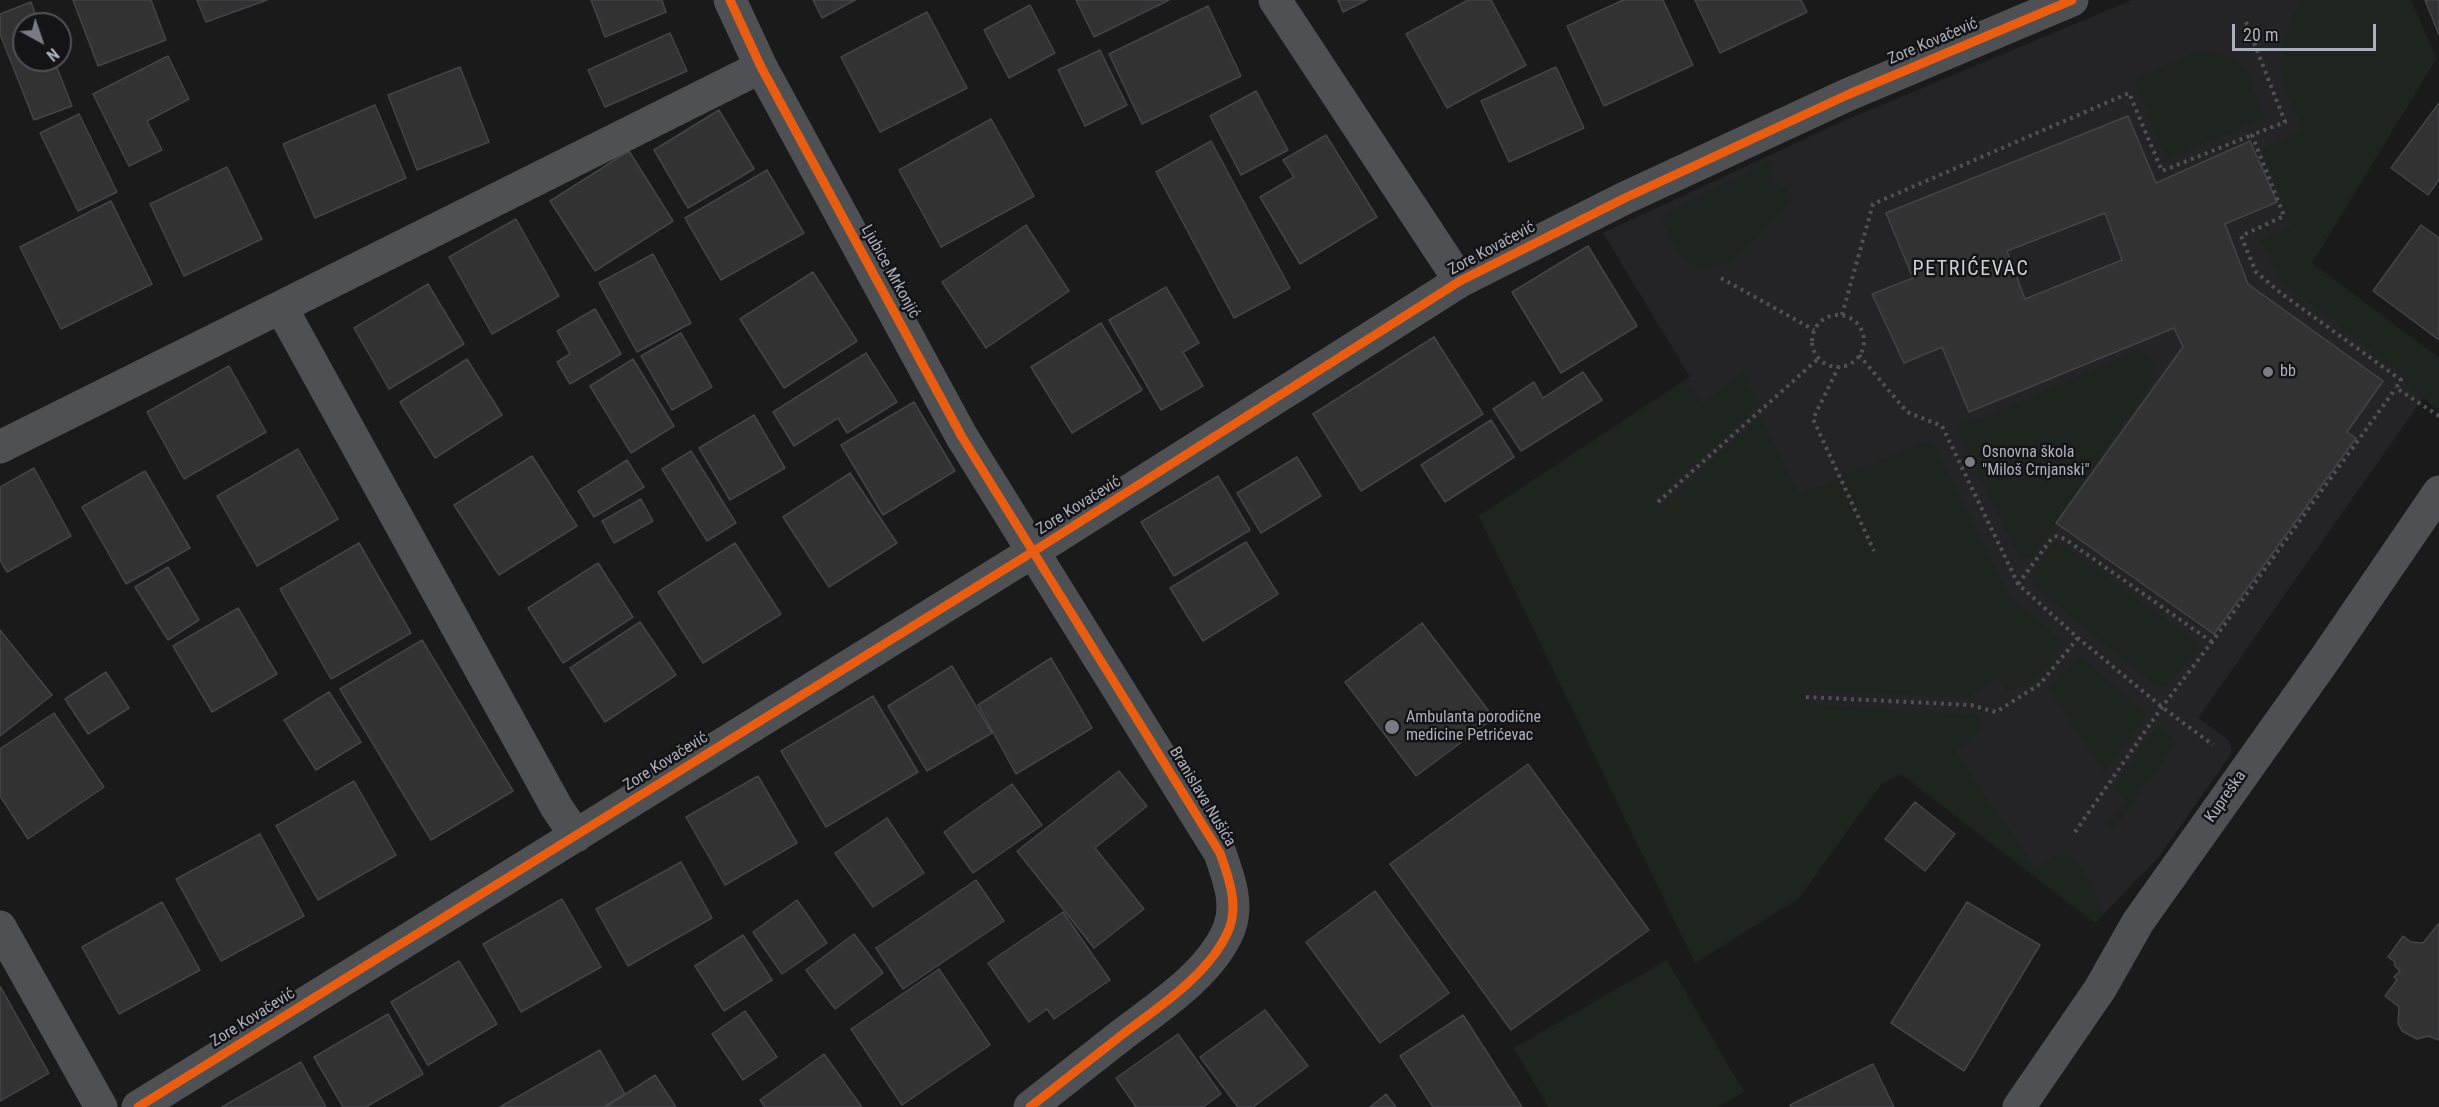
<!DOCTYPE html>
<html>
<head>
<meta charset="utf-8">
<style>
	body { margin:0 }
	#map { position:relative; width:2439px; height:1107px; overflow:hidden; background:#1a1a1b; font-family:"Roboto Condensed",sans-serif }
	canvas { display:block }
	.north { position:absolute; left:12px; top:12px; width:60px; height:60px; box-sizing:border-box; background:#141417; border:2px solid #515259; border-radius:50%; rotate:140deg; font-size:16px; font-weight:700; line-height:24px; text-align:center; color:#acb0bc }
	.north::after { content:''; display:block; margin:auto; width:21px; height:27px; background:#797c84; clip-path:polygon(50% 0,100% 100%,50% 72%,0 100%) }
	.scale { position:absolute; left:2232px; top:24px; width:144px; height:27px; box-sizing:border-box; border:3px solid #acb0bc; border-top:0; padding-left:8px; font-size:18px; line-height:21px; white-space:nowrap; color:#acb0bc; -webkit-text-stroke:4px #141417; paint-order:stroke }
</style>
</head>
<body>
<div id="map">
<canvas width="2439" height="1107"></canvas>
<div class="north">N</div>
<div class="scale">20 m</div>
</div>
<script>
const ctx = document.querySelector('canvas').getContext('2d');
ctx.lineJoin = 'round';
function fillPath(path, color) {
  ctx.fillStyle = color;
  ctx.fill(path, 'evenodd');
}
function trace(path, color, width, dash) {
  ctx.strokeStyle = color;
  ctx.lineWidth = width;
  ctx.lineCap = dash ? 'butt' : 'round';
  ctx.setLineDash(dash || []);
  ctx.stroke(path);
}
function label(font, color, halo, rows, align = 'center') {
  ctx.font = font + ' "Roboto Condensed",sans-serif';
  ctx.lineWidth = 5;
  ctx.setLineDash([]);
  ctx.textBaseline = 'middle';
  ctx.strokeStyle = halo;
  ctx.fillStyle = color;
  for (const [text, x, y, turn = 0] of rows) {
    ctx.save();
    ctx.translate(x, y);
    ctx.rotate((+turn || 0) * Math.PI / 180);
    ctx.textAlign = isNaN(turn) ? turn : align;
    if (halo) ctx.strokeText(text, 0, 0);
    ctx.fillText(text, 0, 0);
    ctx.restore();
  }
}
fillPath(new Path2D(`
	M 2132,0 L 2411,0 L 2436,59 L 2312,263 L 2439,358 L 2430,388 L 2198,718 L 2229,740 L 2232,751 L 2226,761 L 2158,858 L 2095,923 L 1901,774 L 1881,784 L 1799,898 L 1695,963 L 1479,516 L 1690,377 L 1603,233 L 1841,122 Z`), '#242427');
fillPath(new Path2D(`
	M 2302,0 L 2411,0 L 2436,59 L 2312,263 L 2439,358 L 2439,411 L 2405,383 L 2406,378 L 2279,280 L 2260,240 L 2291,226 L 2261,148 L 2303,130 C 2298,117 2290,104 2286,91 C 2276,59 2286,27 2302,0 Z
	M 2198,51 C 2250,53 2248,75 2264,118 L 2166,159 L 2134,79 Z
	M 1773,160 L 1769,181 L 1790,189 L 1790,203 C 1777,216 1739,258 1725,264 C 1689,280 1669,245 1661,215 Z
	M 2137,350 L 2143,351 C 2154,362 2157,370 2150,384 L 2033,557 L 2029,559 L 2019,557 L 1958,432 L 1958,424 L 1993,413 Z
	M 1743,371 L 1759,406 L 1655,499 L 1661,505 L 1761,416 L 1800,494 L 1922,442 L 1931,442 L 1936,446 L 2010,597 L 2066,644 L 2029,685 L 2008,692 L 1997,677 L 1966,698 L 1800,689 L 1812,704 L 1977,715 L 1981,723 L 1979,733 L 1955,752 L 2036,868 L 2059,854 C 2084,856 2098,895 2102,916 L 2095,923 L 1901,774 L 1881,784 L 1799,898 L 1695,963 L 1479,516 L 1685,380 L 1703,403 Z
	M 2058,541 L 2198,643 L 2197,651 L 2169,685 L 2162,687 L 2152,683 L 2032,584 C 2030,572 2047,548 2058,541 Z
	M 2078,657 L 2085,660 L 2148,715 L 2104,772 L 2048,688 Z
	M 2160,727 L 2177,742 L 2112,831 L 2105,821 L 2125,803 L 2114,786 L 2150,732 Z
	M 1667,960 L 1744,1092 L 1718,1107 L 1548,1107 L 1514,1048 Z`), '#1e251f');
const building = new Path2D(`
	M 73,0 L 151,0 L 166,40 L 98,66 Z
	M 197,0 L 267,0 L 206,22 Z
	M 591,0 L 662,0 L 666,12 L 605,37 Z
	M 813,0 L 855,0 L 822,18 Z
	M 1076,0 L 1169,0 L 1094,37 Z
	M 1338,0 L 1367,0 L 1343,12 Z
	M 1468,0 L 1491,0 L 1526,65 L 1447,108 L 1406,34 Z
	M 1623,0 L 1663,0 L 1693,65 L 1604,106 L 1567,26 Z
	M 1695,0 L 1801,0 L 1807,12 L 1720,53 Z
	M 2425,0 L 2439,0 L 2439,35 Z
	M 31,2 L 39,24 L 24,24 L 24,60 L 54,60 L 72,106 L 34,120 L 0,34 L 0,14 Z
	M 1030,5 L 1055,53 L 1009,78 L 984,30 Z
	M 1208,6 L 1241,76 L 1142,124 L 1109,54 Z
	M 927,12 L 967,88 L 880,132 L 841,57 Z
	M 670,33 L 687,71 L 605,107 L 588,70 Z
	M 1100,50 L 1127,105 L 1085,126 L 1058,70 Z
	M 168,56 L 189,99 L 147,121 L 162,150 L 129,166 L 93,94 Z
	M 460,67 L 489,142 L 417,170 L 388,95 Z
	M 1556,67 L 1584,128 L 1509,162 L 1481,101 Z
	M 1256,91 L 1288,150 L 1241,175 L 1210,116 Z
	M 2439,103 L 2439,180 L 2428,195 L 2391,168 Z
	M 375,105 L 406,178 L 315,218 L 283,144 Z
	M 719,110 L 754,169 L 688,208 L 654,150 Z
	M 79,114 L 117,192 L 78,211 L 40,133 Z
	M 2128,116 L 2156,183 L 2250,141 L 2277,202 L 2225,224 L 2248,284 L 2383,381 L 2347,432 L 2356,438 L 2214,634 L 2056,523 L 2183,347 L 2174,328 L 1969,412 L 1942,347 L 1904,363 L 1872,294 L 1913,278 L 1886,213 ZM 2105,213 L 2122,260 L 2025,299 L 2007,251 Z
	M 991,119 L 1034,196 L 941,247 L 899,170 Z
	M 1326,135 L 1377,217 L 1300,264 L 1260,197 L 1294,177 L 1283,160 Z
	M 1211,141 L 1290,288 L 1234,318 L 1156,172 Z
	M 629,151 L 673,221 L 595,271 L 550,201 Z
	M 227,167 L 262,239 L 184,276 L 150,204 Z
	M 767,170 L 804,233 L 721,280 L 685,218 Z
	M 111,201 L 152,284 L 61,329 L 20,247 Z
	M 516,219 L 559,296 L 492,334 L 449,257 Z
	M 1026,225 L 1069,291 L 986,348 L 942,282 Z
	M 2421,225 L 2439,238 L 2439,340 L 2373,291 Z
	M 1588,246 L 1637,326 L 1561,373 L 1512,292 Z
	M 653,254 L 691,323 L 637,352 L 599,283 Z
	M 813,272 L 857,341 L 784,388 L 740,319 Z
	M 428,284 L 464,344 L 389,389 L 354,328 Z
	M 1166,287 L 1199,343 L 1183,352 L 1203,386 L 1161,410 L 1109,320 Z
	M 595,309 L 621,354 L 570,384 L 557,362 L 570,354 L 557,331 Z
	M 1101,323 L 1142,390 L 1072,433 L 1031,367 Z
	M 681,333 L 712,387 L 672,410 L 641,356 Z
	M 1434,337 L 1483,414 L 1361,491 L 1313,414 Z
	M 866,353 L 897,402 L 847,433 L 838,418 L 794,446 L 773,412 Z
	M 467,359 L 502,415 L 435,458 L 400,402 Z
	M 633,359 L 674,426 L 631,453 L 590,386 Z
	M 229,366 L 266,432 L 184,479 L 147,412 Z
	M 1583,372 L 1602,400 L 1521,451 L 1493,409 L 1534,382 L 1543,398 Z
	M 914,402 L 955,471 L 883,515 L 841,445 Z
	M 754,415 L 785,468 L 730,500 L 699,448 Z
	M 1491,420 L 1514,457 L 1445,502 L 1421,465 Z
	M 298,449 L 338,519 L 257,566 L 217,496 Z
	M 691,451 L 736,523 L 707,541 L 662,469 Z
	M 532,456 L 577,526 L 499,575 L 454,505 Z
	M 1297,457 L 1321,496 L 1261,533 L 1237,493 Z
	M 627,460 L 644,487 L 594,517 L 578,491 Z
	M 34,468 L 71,536 L 7,572 L 0,560 L 0,487 Z
	M 145,471 L 190,548 L 126,584 L 82,507 Z
	M 850,473 L 897,543 L 829,587 L 783,517 Z
	M 1218,476 L 1250,530 L 1174,576 L 1141,522 Z
	M 641,499 L 653,521 L 614,543 L 602,521 Z
	M 1246,542 L 1278,594 L 1203,641 L 1170,588 Z
	M 359,543 L 411,633 L 331,679 L 280,589 Z
	M 735,543 L 781,614 L 703,663 L 658,592 Z
	M 598,563 L 633,617 L 563,663 L 528,608 Z
	M 168,567 L 199,620 L 168,640 L 135,587 Z
	M 238,608 L 277,674 L 212,712 L 173,646 Z
	M 640,622 L 676,675 L 605,722 L 570,668 Z
	M 1422,623 L 1494,718 L 1416,776 L 1345,682 Z
	M 0,630 L 52,695 L 0,736 Z
	M 422,640 L 513,791 L 431,840 L 340,689 Z
	M 1051,658 L 1092,728 L 1016,774 L 978,705 Z
	M 952,666 L 992,733 L 927,771 L 888,706 Z
	M 106,672 L 129,708 L 88,734 L 65,699 Z
	M 329,692 L 361,742 L 316,770 L 284,720 Z
	M 873,696 L 918,772 L 826,827 L 781,751 Z
	M 54,713 L 104,787 L 28,839 L 0,796 L 0,749 Z
	M 1528,764 L 1649,930 L 1511,1030 L 1390,864 Z
	M 1119,771 L 1147,806 L 1095,848 L 1144,909 L 1094,948 L 1017,851 Z
	M 758,776 L 797,843 L 725,885 L 686,817 Z
	M 354,781 L 396,855 L 318,900 L 276,826 Z
	M 1012,784 L 1042,825 L 973,873 L 944,832 Z
	M 1915,802 L 1955,834 L 1925,871 L 1885,839 Z
	M 887,818 L 924,873 L 873,907 L 835,853 Z
	M 260,834 L 304,916 L 221,961 L 176,879 Z
	M 681,862 L 712,918 L 628,966 L 596,909 Z
	M 976,880 L 1004,921 L 903,989 L 876,948 Z
	M 1375,891 L 1449,993 L 1380,1043 L 1306,942 Z
	M 562,899 L 601,967 L 521,1012 L 483,944 Z
	M 797,900 L 827,943 L 782,974 L 753,932 Z
	M 162,902 L 200,970 L 119,1014 L 82,947 Z
	M 1967,902 L 2040,945 L 1964,1071 L 1891,1023 Z
	M 1063,912 L 1110,980 L 1054,1019 L 1047,1009 L 1029,1022 L 988,963 Z
	M 2439,923 L 2439,1040 L 2428,1036 L 2417,1039 L 2402,1031 L 2398,1023 L 2399,1007 L 2385,996 L 2397,980 L 2394,977 L 2400,971 L 2394,965 L 2395,962 L 2388,957 L 2403,936 L 2411,942 L 2423,943 Z
	M 854,934 L 883,973 L 835,1009 L 806,970 Z
	M 743,935 L 772,980 L 724,1011 L 695,966 Z
	M 459,961 L 497,1024 L 428,1065 L 391,1002 Z
	M 939,969 L 990,1045 L 902,1105 L 851,1029 Z
	M 0,986 L 49,1073 L 0,1101 Z
	M 1265,1010 L 1308,1066 L 1253,1107 L 1238,1107 L 1200,1057 Z
	M 745,1011 L 777,1057 L 743,1080 L 712,1034 Z
	M 388,1014 L 423,1074 L 366,1107 L 343,1107 L 314,1057 Z
	M 1463,1015 L 1522,1107 L 1433,1107 L 1400,1056 Z
	M 1178,1034 L 1221,1094 L 1203,1107 L 1136,1107 L 1116,1078 Z
	M 600,1050 L 625,1094 L 603,1107 L 500,1107 Z
	M 824,1054 L 862,1107 L 765,1107 L 760,1100 Z
	M 301,1062 L 326,1107 L 222,1107 Z
	M 1873,1064 L 1894,1107 L 1791,1107 L 1790,1105 Z
	M 655,1075 L 676,1107 L 606,1107 Z
	M 1386,1094 L 1396,1107 L 1370,1107 Z`);
fillPath(building, '#323233');
trace(building, '#434447', 1.5);
trace(new Path2D(`
	M 2246,22 L 2285,122 L 2252,135 L 2284,216 L 2241,236 L 2256,272 L 2282,294 L 2401,380 L 2396,388 L 2439,416
	M 1721,278 L 1814,330
	M 1842,315 L 1873,204 L 2129,93 L 2162,171 L 2252,135
	M1812 341a26 26 0 1 1 52 0a26 26 0 1 1-52 0Z
	M 1859,355 L 1907,412 L 1942,426 L 2018,584 L 2078,638 L 2162,707 L 2213,745
	M 1839,366 L 1813,419 L 1874,551
	M 1658,502 L 1819,358
	M 2018,584 L 2052,538 L 2057,536 L 2065,539 L 2212,642
	M 1806,697 L 1971,705 L 1996,712 L 2040,684 L 2078,638
	M 2075,832 L 2162,707 L 2212,642 L 2396,388`), '#505155', 4, [3, 4.5]);
trace(new Path2D(`
	M 730,0 L 761,67 L 962,437 L 1220,853 C 1228,876 1239,904 1229,929 C 1211,973 1160,1006 1123,1034 C 1092,1058 1061,1083 1030,1107
	M 1275,0 L 1460,281
	M 0,447 L 281,307
	M 576,836 L 557,808 L 281,307 L 761,67
	M 0,927 L 101,1107
	M 138,1107 L 1034,551 L 1460,281 L 1625,198 L 1847,95 L 2072,0
	M 2019,1107 L 2100,989 L 2138,922 L 2327,656 L 2439,492`), '#4e5054', 33);
trace(new Path2D(`
	M 730,0 L 761,67 L 962,437 L 1220,853 C 1228,876 1239,904 1229,929 C 1211,973 1160,1006 1123,1034 C 1092,1058 1061,1083 1030,1107
	M 138,1107 L 1034,551 L 1460,281 L 1625,198 L 1847,95 L 2072,0`), '#e95d12', 9);
for (const [x, y, r, color] of [
	[2268,372,6,"#797c84"],
	[1970,462,6,"#797c84"],
	[1392,727,8,"#797c84"]
]) {
  const dot = new Path2D();
  dot.arc(x, y, r, 0, 2 * Math.PI);
  ctx.fillStyle = color;
  ctx.fill(dot);
  trace(dot, '#141417', 2);
}
label('16px', '#acb0bc', '#141417', [
	["Zore Kovačević",1933,42,-23],
	["Zore Kovačević",1492,249,-28],
	["Ljubice Mrkonjić",890,272,61],
	["Zore Kovačević",1079,506,-32],
	["Zore Kovačević",666,762,-32],
	["Branislava Nušića",1202,797,59],
	["Kupreška",2226,797,-55],
	["Zore Kovačević",253,1018,-32]
]);
label('16px', '#acb0bc', '#141417', [
	["bb",2280,372],
	["Osnovna škola",1982,453],
	["\"Miloš Crnjanski\"",1982,471],
	["Ambulanta porodične",1406,718],
	["medicine Petrićevac",1406,736]
], 'left');
ctx.letterSpacing = '1.5px';
label('20px', '#cdcfd7', '#141417', [
	["PETRIĆEVAC",1971,270]
]);
ctx.letterSpacing = '0px';
</script>
</body>
</html>
